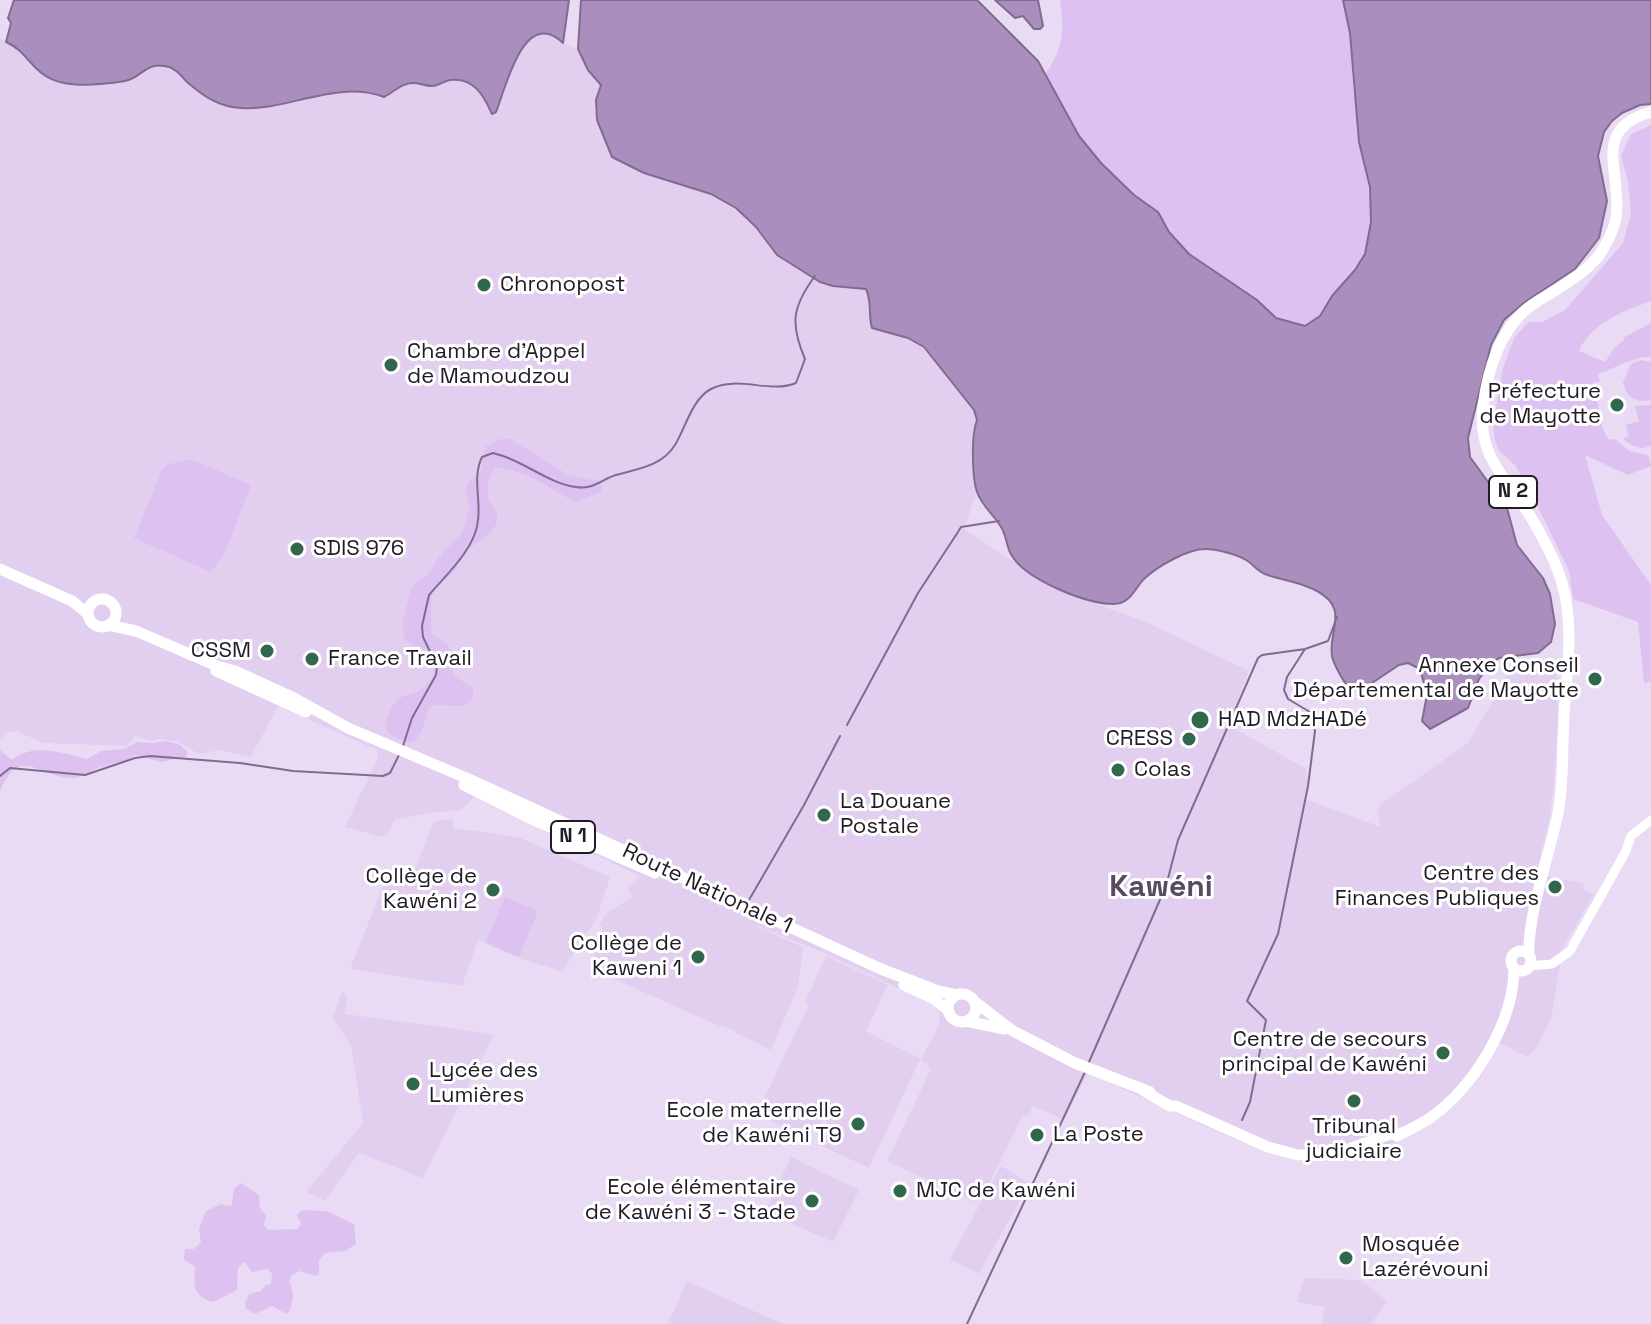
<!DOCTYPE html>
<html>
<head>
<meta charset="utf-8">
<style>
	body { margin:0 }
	canvas { display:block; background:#eadbf5 }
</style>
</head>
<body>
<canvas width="1651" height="1324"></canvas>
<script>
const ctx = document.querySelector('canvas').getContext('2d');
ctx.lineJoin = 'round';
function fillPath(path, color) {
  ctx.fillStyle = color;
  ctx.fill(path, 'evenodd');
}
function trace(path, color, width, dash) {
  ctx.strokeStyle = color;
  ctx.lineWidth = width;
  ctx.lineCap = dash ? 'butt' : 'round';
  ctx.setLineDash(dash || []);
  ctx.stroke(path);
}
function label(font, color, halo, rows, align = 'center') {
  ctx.font = font + ' "Space Grotesk",sans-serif';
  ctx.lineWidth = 6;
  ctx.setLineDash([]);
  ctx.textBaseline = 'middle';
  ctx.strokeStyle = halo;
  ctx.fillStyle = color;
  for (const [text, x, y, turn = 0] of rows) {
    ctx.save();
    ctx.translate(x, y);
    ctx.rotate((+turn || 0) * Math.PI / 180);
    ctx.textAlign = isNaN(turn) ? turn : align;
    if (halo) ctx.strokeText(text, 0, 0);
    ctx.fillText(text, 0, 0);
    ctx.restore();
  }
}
fillPath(new Path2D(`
	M 540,34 L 554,35 L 564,43 L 578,49 L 588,70 L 599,81 L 601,85 L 596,100 L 597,120 L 612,157 L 644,173 L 711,194 L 736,208 L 756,227 L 770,248 L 789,264 L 833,286 L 866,289 L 870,301 L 868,307 L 872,328 L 908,338 L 924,347 L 974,410 L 977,420 L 975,427 L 974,455 L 977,491 L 964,529 L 1057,590 L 1144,621 L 1249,671 L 1228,725 L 1305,768 L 1308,781 L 1305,799 L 1381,827 L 1377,812 L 1381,804 L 1468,743 L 1494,699 L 1501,699 L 1502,683 L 1507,672 L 1516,669 L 1556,668 L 1558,723 L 1554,780 L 1550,817 L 1536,875 L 1584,883 L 1583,890 L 1594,894 L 1559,954 L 1560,965 L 1551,1020 L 1535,1050 L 1527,1057 L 1498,1042 L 1445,1113 L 1423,1129 L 1387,1145 L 1333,1160 L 1284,1156 L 1234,1139 L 1088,1073 L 1064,1120 L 1033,1106 L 1028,1116 L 1022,1117 L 981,1200 L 972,1201 L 887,1161 L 931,1069 L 920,1059 L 869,1168 L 820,1145 L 827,1132 L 825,1127 L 828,1115 L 825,1114 L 819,1128 L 812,1125 L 805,1138 L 757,1114 L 809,1004 L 805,1002 L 826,956 L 888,985 L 866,1031 L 921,1059 L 939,1025 L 940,1015 L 934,1005 L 822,952 L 738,918 L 803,947 L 798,987 L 771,1050 L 736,1033 L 734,1030 L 717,1025 L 590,968 L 603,929 L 600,923 L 608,912 L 632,897 L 627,887 L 640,876 L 474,797 L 461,810 L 423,814 L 394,820 L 389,832 L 383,837 L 345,827 L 378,757 L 377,750 L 278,706 L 251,757 L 219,750 L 199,754 L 176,741 L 158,739 L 152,741 L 135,736 L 127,746 L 44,743 L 16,731 L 9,732 L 0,740 L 0,38 L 14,45 L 38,72 L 57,81 L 81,85 L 127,81 L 147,68 L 162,66 L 180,73 L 187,82 L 215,102 L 232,107 L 252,109 L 346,92 L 366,92 L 384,97 L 403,85 L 411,83 L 432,86 L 513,66 L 522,46 Z
	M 453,819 L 453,828 L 518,837 L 610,877 L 597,918 L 562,972 L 519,958 L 478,940 L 462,986 L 350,969 L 389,871 L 413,874 L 434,821 Z
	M 342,990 L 347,998 L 345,1014 L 494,1034 L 423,1178 L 359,1153 L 325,1201 L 306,1192 L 363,1123 L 351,1046 L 333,1018 Z
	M 791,1157 L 859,1190 L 833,1242 L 765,1212 Z
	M 1001,1166 L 1030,1183 L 979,1274 L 950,1259 Z
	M 1304,1278 L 1361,1280 L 1387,1301 L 1371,1324 L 1322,1324 L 1324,1307 L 1297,1302 Z
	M 687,1281 L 783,1324 L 668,1324 Z`), '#e2cff0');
fillPath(new Path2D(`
	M 813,0 L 977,0 L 1021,42 L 1046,73 C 1064,47 1064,31 1060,0 L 1343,0 L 1350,33 L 1354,100 L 1355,0 L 1425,355 L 779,218 Z
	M 1651,125 L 1651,301 C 1625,310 1590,324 1579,351 L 1605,362 L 1616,346 L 1624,340 L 1623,338 L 1651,323 L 1651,357 C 1636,355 1614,369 1598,374 L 1600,382 L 1593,382 L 1603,430 L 1609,440 L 1615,439 L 1629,451 L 1648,455 L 1651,466 L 1628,475 L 1585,455 L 1602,515 L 1651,585 L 1651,681 L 1644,683 L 1638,622 L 1573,599 L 1569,571 L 1538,507 L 1515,465 L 1500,452 L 1495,441 L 1493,425 L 1502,371 L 1514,338 L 1529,322 L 1542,322 L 1565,310 L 1623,243 L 1631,214 L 1628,182 L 1621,156 L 1631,134 Z
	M 1641,360 L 1651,362 L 1651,400 C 1636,404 1626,397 1623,382 L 1631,364 Z
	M 1651,405 L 1651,445 C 1642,452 1630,445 1623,439 L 1629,436 L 1626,425 L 1639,421 L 1635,406 Z
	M 500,439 L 510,439 L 570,476 L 599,481 L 602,486 L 601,492 L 575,502 C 548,488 527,470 496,468 C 487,478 487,489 489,501 C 513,527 480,537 465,553 C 460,559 458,568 452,574 C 446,579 437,583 433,591 C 430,597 431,626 432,634 C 459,652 449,648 454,676 L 473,688 L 473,698 C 460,714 446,700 429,707 C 424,720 424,736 411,743 C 400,740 390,737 385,727 C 388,716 390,705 400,698 C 406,694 412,694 419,691 C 433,683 439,665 431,651 L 409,643 L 405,639 L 402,624 L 410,592 L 415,584 L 428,574 L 442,553 L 462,533 L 470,506 L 466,493 L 468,482 L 480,473 L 486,446 Z
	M 191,459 L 251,485 L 225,553 L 211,572 L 134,538 L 162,470 L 169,464 Z
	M 166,741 L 179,744 L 188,752 L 186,757 L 161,762 L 136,755 C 122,763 116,762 101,767 C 91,770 84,777 73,778 C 41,779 20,743 0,791 L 0,750 L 12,760 C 33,742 63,753 87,759 L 101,751 L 124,749 L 137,742 L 154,743 Z
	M 505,897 L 538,911 L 519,957 L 486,943 Z
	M 241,1183 L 259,1195 L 260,1208 L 266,1216 L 264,1225 L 268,1230 L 298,1229 L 301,1224 L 297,1215 L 302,1210 L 326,1211 L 354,1224 L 356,1244 L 345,1251 L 325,1253 L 319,1261 L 319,1274 L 317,1276 L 299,1271 L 291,1276 L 289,1282 C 295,1293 294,1303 287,1314 L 272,1306 L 255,1314 L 246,1309 L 245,1303 L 249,1294 L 261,1291 L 265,1285 L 271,1284 L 272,1274 L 268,1269 L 252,1272 L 246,1263 L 243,1263 L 238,1268 L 237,1290 L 213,1302 C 192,1296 194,1285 195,1266 L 184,1260 L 185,1249 L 194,1249 L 201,1242 L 199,1229 L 206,1211 L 221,1204 L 226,1206 L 232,1205 L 234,1189 Z`), '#ddc1f1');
const water = new Path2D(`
	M 14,0 L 569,0 L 563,43 C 524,6 506,87 496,112 L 492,114 C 484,96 474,77 450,80 C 444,81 438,86 432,86 C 426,86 419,83 413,83 C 401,83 394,92 384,97 C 338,79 288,111 241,108 C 219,107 203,96 187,82 C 181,76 178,70 169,67 C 146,60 142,78 125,81 C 106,84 83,87 64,83 C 32,77 30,52 6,42 L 11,23 L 8,18 Z
	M 581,0 L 977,0 L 1038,61 L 1079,136 L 1101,163 L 1134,195 L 1158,212 L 1169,232 L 1189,254 L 1257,300 L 1276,318 L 1305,326 L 1320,316 L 1332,296 L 1355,270 L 1365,254 L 1371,222 L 1370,187 L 1359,142 L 1350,33 L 1343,0 L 1651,0 L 1651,104 L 1640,105 L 1622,113 L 1612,121 L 1604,132 L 1598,156 L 1607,201 L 1599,238 L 1575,269 L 1525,302 L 1504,320 L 1491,345 L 1468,438 L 1470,457 L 1507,508 L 1517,545 L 1543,578 L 1550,594 L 1555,624 L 1551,642 L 1538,653 L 1499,658 L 1491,664 L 1479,679 L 1468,708 L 1430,729 L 1422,721 L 1427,695 L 1420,669 L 1408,663 L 1399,665 L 1360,691 L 1349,688 C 1343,681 1334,665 1332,656 C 1328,630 1350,609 1317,591 C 1299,581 1283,581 1265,574 C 1257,571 1253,564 1246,560 C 1236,554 1216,549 1205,549 C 1188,549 1158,566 1145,578 C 1135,587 1131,604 1114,604 C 1086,604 1027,580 1012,556 C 1006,547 1007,536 1001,527 C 994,515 982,506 977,492 C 972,477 971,435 977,420 L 974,410 L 924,347 L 908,338 L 872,328 C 868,314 872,301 866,289 L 833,286 L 820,282 L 777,255 L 756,227 L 736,208 L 711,194 L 644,173 L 612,157 L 597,120 L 596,100 L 601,85 L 588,70 L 578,49 Z
	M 995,0 L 1038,0 L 1043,26 L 1040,29 L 1034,29 L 1023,16 L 1015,18 Z`);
fillPath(water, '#aa8ebe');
trace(water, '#816c90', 2);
trace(new Path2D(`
	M 847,725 L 918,593 L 958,532 L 961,527 L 999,521
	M 403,746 L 412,718 L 436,675 L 437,666 L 423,637 L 422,626 L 429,595 C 446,575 476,548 478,520 C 481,499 472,478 482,457 L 493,453 L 503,456 C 527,464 551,484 576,487 C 593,490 602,479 616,475 C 638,469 662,466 675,445 C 686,427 692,399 711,389 C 738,375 770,394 796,383 L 805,359 C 790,324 792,307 815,276
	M 0,776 L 10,768 L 85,775 L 135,758 L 150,756 L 240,763 L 293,771 L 383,776 L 390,773 L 399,755
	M 749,900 L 804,805 L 840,736
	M 1089,1062 L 1166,886 L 1178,840 L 1258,658 L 1262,655 L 1305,649 L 1328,641 L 1337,617
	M 1242,1120 L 1250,1102 L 1266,1020 L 1247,1001 L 1278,934 L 1308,786 L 1315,731 L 1313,720 L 1310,712 L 1288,699 L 1284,690 L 1287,677 L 1305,649
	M 967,1324 L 1085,1072`), '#816c90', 2);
trace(new Path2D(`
	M 1529,966 L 1552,964 L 1570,951 L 1626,851 L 1631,836 L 1651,820`), '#fff', 9);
trace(new Path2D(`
	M 0,569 L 72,601 L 88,614
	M88 613a14 14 0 1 1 28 0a14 14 0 1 1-28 0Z
	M 108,625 L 136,631 L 217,666 L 235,671 L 294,698 L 348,728 L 471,780 L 881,969 L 938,991 L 957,995
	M 216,671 L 306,712
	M 464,785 L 536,821 L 655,873
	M1511 961a10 10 0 1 1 20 0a10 10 0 1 1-20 0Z
	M 1529,955 C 1527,916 1550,853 1558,813 C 1564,782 1562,748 1564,716 C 1566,680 1572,644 1567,608 C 1564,576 1548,547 1532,519 C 1508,479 1477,458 1483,407 C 1487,374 1498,337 1522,313 C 1531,304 1545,297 1556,290 C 1573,279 1591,268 1602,251 C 1608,241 1614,229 1616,218 C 1623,174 1589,129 1651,112
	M 904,985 L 934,999 L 949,1011
	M948 1008a14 14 0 1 1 28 0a14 14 0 1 1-28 0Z
	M 974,1001 L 1013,1031 L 1075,1063 L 1150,1092
	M 966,1021 L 1004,1029
	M 1144,1091 L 1170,1106 L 1176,1106 L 1268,1147 L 1298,1155 L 1338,1153 L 1390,1134 L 1401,1133
	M 1397,1136 C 1408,1130 1420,1125 1430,1118 C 1474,1087 1514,1022 1514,968`), '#fff', 11);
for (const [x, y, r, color] of [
	[484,285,8,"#31674d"],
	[391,365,8,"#31674d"],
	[1617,405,8,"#31674d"],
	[297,549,8,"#31674d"],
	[267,651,8,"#31674d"],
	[312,659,8,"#31674d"],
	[1595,679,8,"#31674d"],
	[1200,720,10,"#31674d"],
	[1189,739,8,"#31674d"],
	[1118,770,8,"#31674d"],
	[824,815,8,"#31674d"],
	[1555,887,8,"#31674d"],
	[493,890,8,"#31674d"],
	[698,957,8,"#31674d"],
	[1443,1053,8,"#31674d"],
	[413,1084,8,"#31674d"],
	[1354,1101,8,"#31674d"],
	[858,1124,8,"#31674d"],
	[1037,1135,8,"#31674d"],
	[900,1191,8,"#31674d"],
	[812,1201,8,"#31674d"],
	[1346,1258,8,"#31674d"]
]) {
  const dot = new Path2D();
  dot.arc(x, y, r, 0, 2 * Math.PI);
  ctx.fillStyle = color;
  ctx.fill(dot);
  trace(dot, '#fff', 3);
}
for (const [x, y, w] of [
	[1513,492,48],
	[573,837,44]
]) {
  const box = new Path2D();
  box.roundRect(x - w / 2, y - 16, w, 32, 6);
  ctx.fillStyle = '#fff';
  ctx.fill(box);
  trace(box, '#201b24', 2);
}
label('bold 20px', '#201b24', null, [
	["N 2",1513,492],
	["N 1",573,837]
]);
label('22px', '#201b24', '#fff', [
	["Chronopost",500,285],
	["Chambre d'Appel",407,352],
	["de Mamoudzou",407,377],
	["Préfecture",1601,392,"right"],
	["de Mayotte",1601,417,"right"],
	["SDIS 976",313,549],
	["CSSM",251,651,"right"],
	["France Travail",328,659],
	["Annexe Conseil",1579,666,"right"],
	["Départemental de Mayotte",1579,691,"right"],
	["HAD MdzHADé",1218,720],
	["CRESS",1173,739,"right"],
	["Colas",1134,770],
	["La Douane",840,802],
	["Postale",840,827],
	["Centre des",1539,874,"right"],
	["Finances Publiques",1539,899,"right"],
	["Collège de",477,877,"right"],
	["Kawéni 2",477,902,"right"],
	["Collège de",682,944,"right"],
	["Kaweni 1",682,969,"right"],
	["Centre de secours",1427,1040,"right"],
	["principal de Kawéni",1427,1065,"right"],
	["Lycée des",429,1071],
	["Lumières",429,1096],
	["Ecole maternelle",842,1111,"right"],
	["de Kawéni T9",842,1136,"right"],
	["Tribunal",1354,1127,"center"],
	["judiciaire",1354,1152,"center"],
	["La Poste",1053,1135],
	["Ecole élémentaire",796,1188,"right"],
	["de Kawéni 3 - Stade",796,1213,"right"],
	["MJC de Kawéni",916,1191],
	["Mosquée",1362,1245],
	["Lazérévouni",1362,1270]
], 'left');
label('22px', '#201b24', '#fff', [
	["Route Nationale 1",707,889,25]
]);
label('bold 30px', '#584b61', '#fff', [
	["Kawéni",1161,888]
]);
</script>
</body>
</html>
